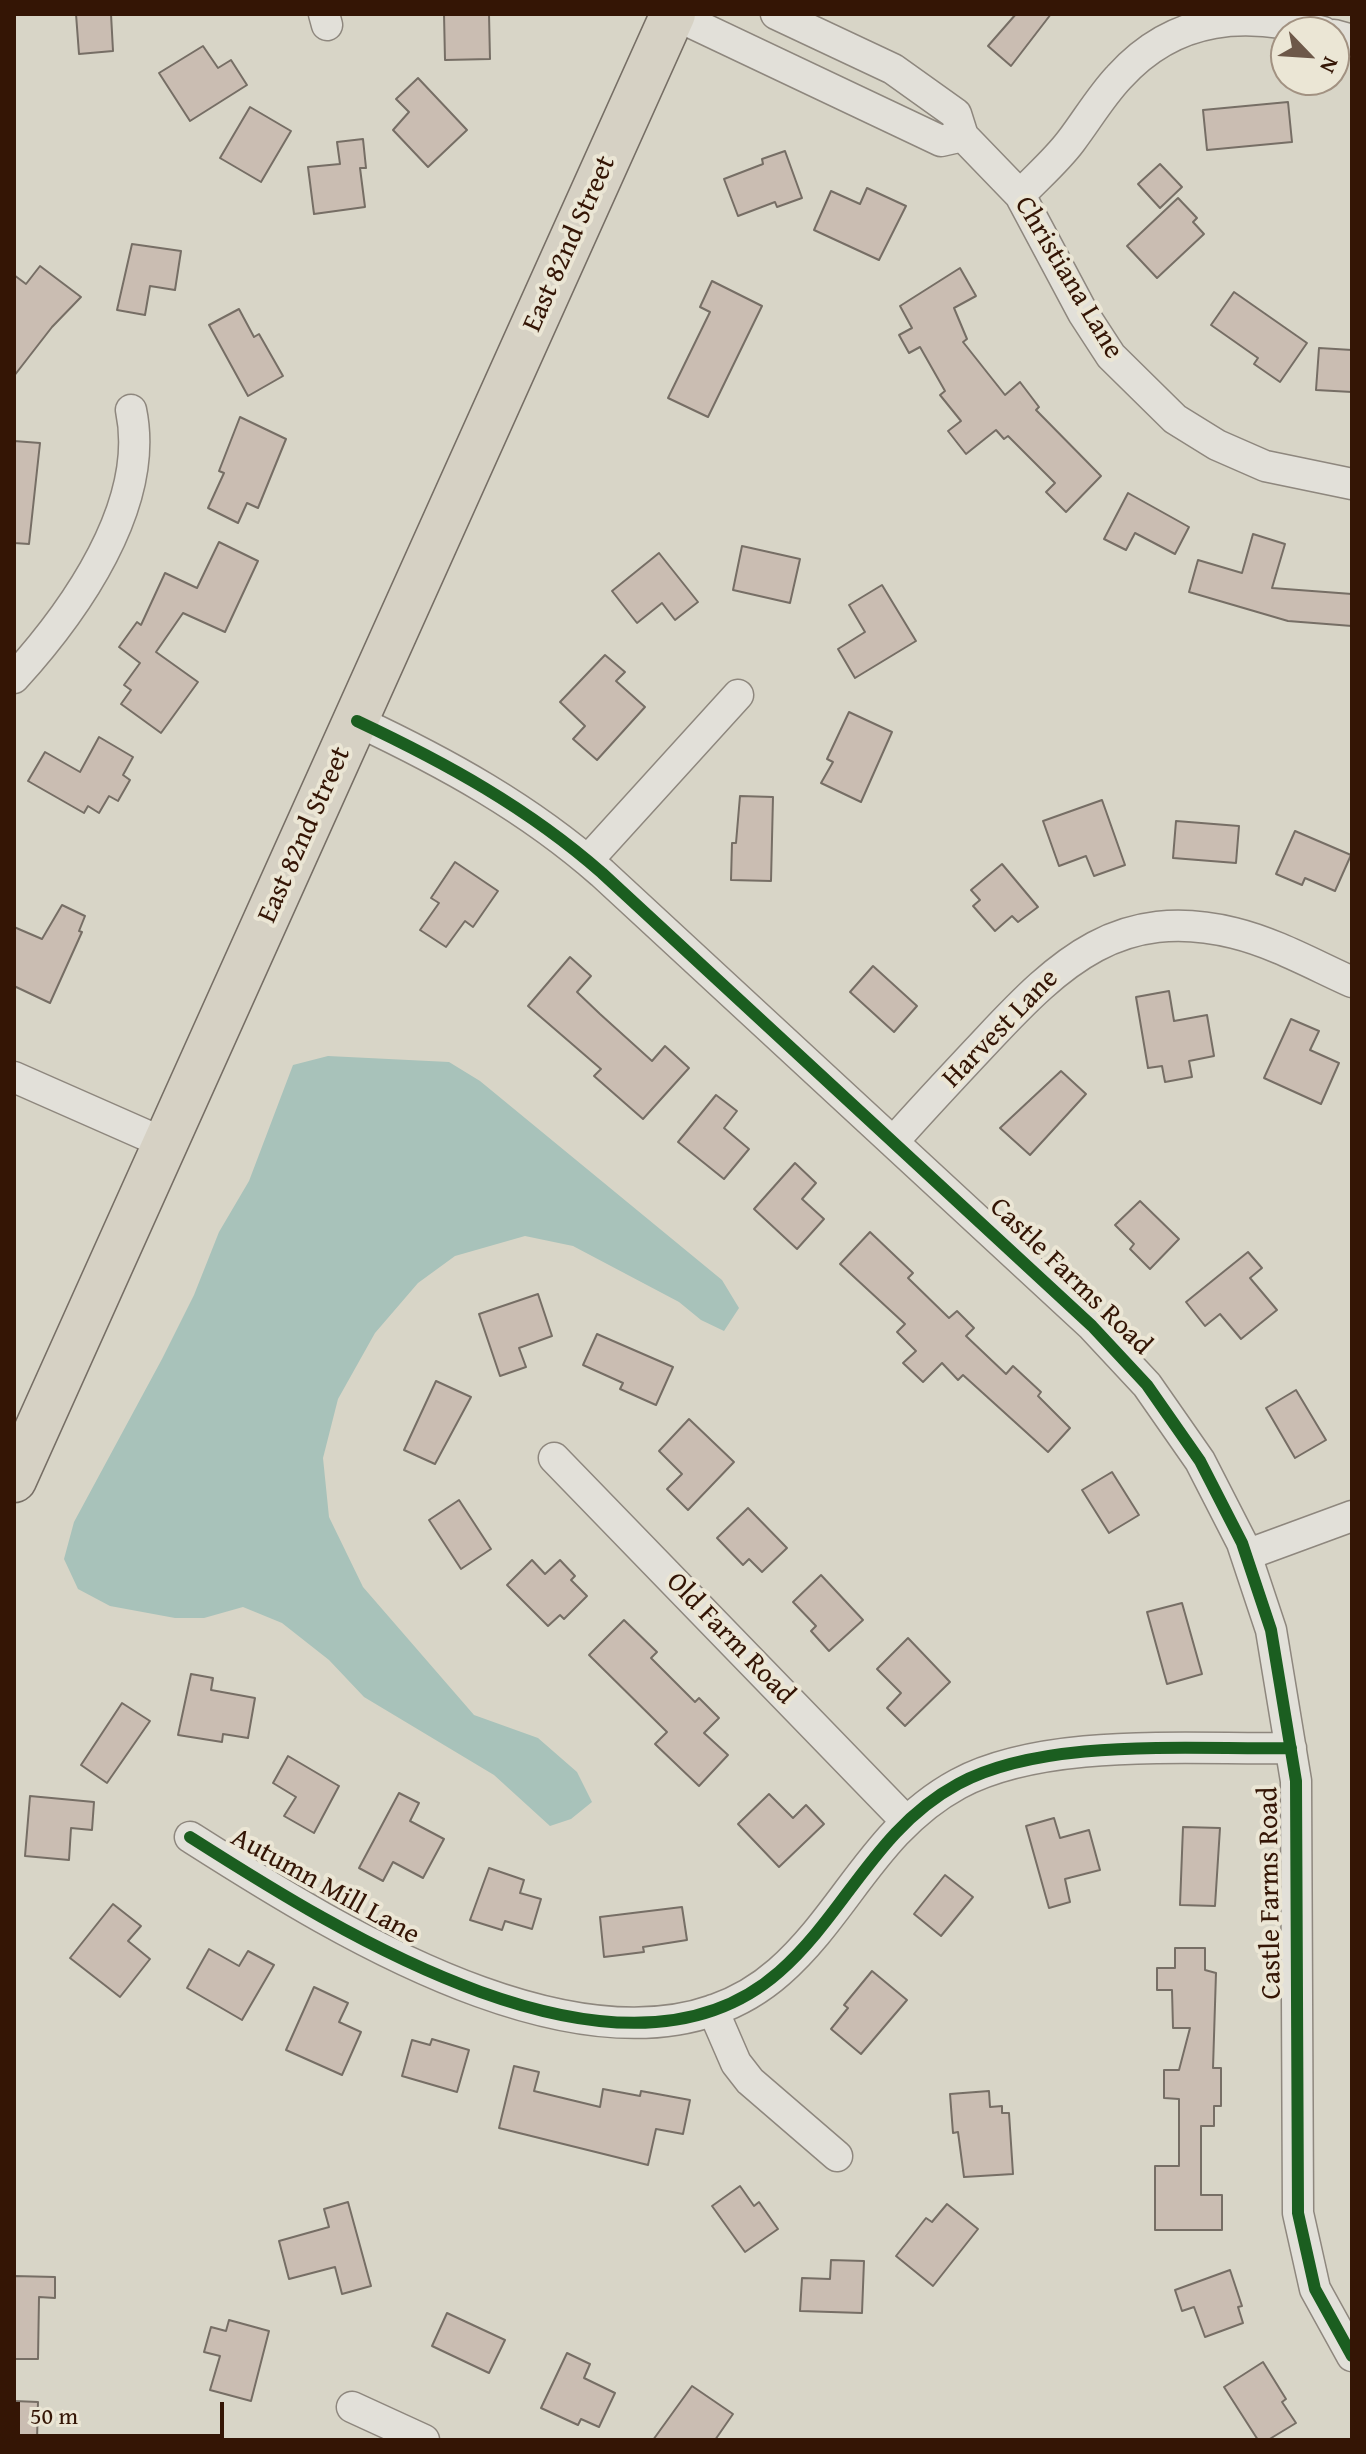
<!DOCTYPE html>
<html>
<head>
<meta charset="utf-8">
<style>
	body { margin:0 }
	#map { position:relative; width:1366px; height:2454px; overflow:hidden; background:#d8d5c7; font-family:"Gentium Book Plus",serif }
	canvas { display:block }
	.frame { position:absolute; inset:0; border:16px solid #341505; pointer-events:none }
	.north { position:absolute; left:1270px; top:16px; width:80px; height:80px; box-sizing:border-box; background:#ebe6d5; border:2px solid #a29282; border-radius:50%; rotate:115deg; font-size:22px; font-weight:700; line-height:32px; text-align:center; color:#341505 }
	.north::after { content:''; display:block; margin:auto; width:28px; height:36px; background:#6d5849; clip-path:polygon(50% 0,100% 100%,50% 72%,0 100%) }
	.scale { position:absolute; left:16px; top:2402px; width:208px; height:36px; box-sizing:border-box; border:4px solid #341505; border-top:0; padding-left:10px; font-size:24px; line-height:28px; white-space:nowrap; color:#341505; -webkit-text-stroke:6px #ebe6d5; paint-order:stroke }
</style>
</head>
<body>
<div id="map">
<canvas width="1366" height="2454"></canvas>
<div class="frame"></div>
<div class="north">N</div>
<div class="scale">50 m</div>
</div>
<script>
const ctx = document.querySelector('canvas').getContext('2d');
ctx.lineJoin = 'round';
function fillPath(path, color) {
  ctx.fillStyle = color;
  ctx.fill(path, 'evenodd');
}
function trace(path, color, width, dash) {
  ctx.strokeStyle = color;
  ctx.lineWidth = width;
  ctx.lineCap = dash ? 'butt' : 'round';
  ctx.setLineDash(dash || []);
  ctx.stroke(path);
}
function label(font, color, halo, rows, align = 'center') {
  ctx.font = font + ' "Gentium Book Plus",serif';
  ctx.lineWidth = 8;
  ctx.setLineDash([]);
  ctx.textBaseline = 'middle';
  ctx.strokeStyle = halo;
  ctx.fillStyle = color;
  for (const [text, x, y, turn = 0] of rows) {
    ctx.save();
    ctx.translate(x, y);
    ctx.rotate((+turn || 0) * Math.PI / 180);
    ctx.textAlign = isNaN(turn) ? turn : align;
    if (halo) ctx.strokeText(text, 0, 0);
    ctx.fillText(text, 0, 0);
    ctx.restore();
  }
}
fillPath(new Path2D(`
	M 328,1056 L 449,1062 L 480,1081 L 722,1280 L 739,1308 L 724,1331 L 701,1320 L 679,1302 L 573,1246 L 525,1236 L 455,1256 L 418,1283 L 375,1333 L 338,1399 L 323,1458 L 329,1517 L 363,1587 L 474,1715 L 538,1738 L 577,1772 L 592,1802 L 571,1819 L 550,1826 L 494,1775 L 364,1697 L 329,1660 L 282,1623 L 243,1607 L 204,1618 L 175,1618 L 110,1606 L 78,1589 L 64,1559 L 74,1522 L 162,1359 L 194,1295 L 219,1232 L 249,1181 L 293,1065 Z`), '#a8c2ba');
const building = new Path2D(`
	M 76,14 L 111,14 L 113,51 L 79,54 Z
	M 444,14 L 489,14 L 490,59 L 445,60 Z
	M 1016,14 L 1051,14 L 1011,66 L 988,46 Z
	M 203,46 L 218,68 L 231,60 L 247,85 L 190,121 L 159,73 Z
	M 418,78 L 467,130 L 428,167 L 393,130 L 409,112 L 396,99 Z
	M 1288,102 L 1292,142 L 1207,150 L 1203,110 Z
	M 250,107 L 291,131 L 261,182 L 220,158 Z
	M 363,139 L 366,168 L 360,168 L 365,207 L 314,214 L 308,167 L 340,164 L 337,142 Z
	M 785,151 L 802,198 L 777,207 L 775,202 L 738,216 L 724,179 L 763,164 L 762,159 Z
	M 1160,164 L 1182,187 L 1160,208 L 1138,184 Z
	M 867,188 L 906,206 L 879,260 L 814,230 L 831,191 L 860,204 Z
	M 1178,198 L 1197,218 L 1193,222 L 1204,234 L 1157,278 L 1127,246 Z
	M 132,244 L 181,251 L 175,290 L 150,286 L 145,315 L 117,310 Z
	M 40,266 L 81,297 L 52,327 L 14,376 L 14,275 L 26,284 Z
	M 960,268 L 976,296 L 954,308 L 967,339 L 963,342 L 1005,395 L 1020,382 L 1039,407 L 1036,410 L 1101,476 L 1066,512 L 1046,492 L 1055,483 L 1008,436 L 1004,439 L 996,430 L 966,454 L 948,431 L 961,421 L 940,395 L 945,391 L 920,347 L 909,353 L 899,335 L 912,328 L 900,306 Z
	M 712,281 L 762,306 L 708,417 L 668,398 L 710,312 L 700,307 Z
	M 1234,292 L 1307,343 L 1280,382 L 1254,364 L 1258,358 L 1211,325 Z
	M 239,309 L 254,337 L 259,334 L 283,376 L 248,396 L 209,325 Z
	M 1319,348 L 1352,350 L 1352,392 L 1316,390 Z
	M 240,417 L 286,439 L 258,508 L 247,503 L 238,523 L 208,508 L 224,473 L 219,471 Z
	M 14,441 L 40,443 L 29,544 L 14,543 Z
	M 1128,493 L 1189,527 L 1175,554 L 1135,533 L 1126,550 L 1104,539 Z
	M 1253,534 L 1285,544 L 1272,588 L 1352,594 L 1352,626 L 1288,621 L 1189,592 L 1198,560 L 1242,573 Z
	M 219,542 L 258,561 L 225,632 L 183,613 L 156,652 L 198,682 L 161,733 L 121,704 L 131,690 L 124,685 L 140,663 L 119,647 L 137,622 L 141,625 L 165,573 L 197,588 Z
	M 742,546 L 800,559 L 790,603 L 733,590 Z
	M 659,553 L 698,602 L 675,620 L 662,603 L 637,623 L 612,591 Z
	M 882,585 L 916,641 L 855,678 L 838,649 L 865,632 L 849,605 Z
	M 605,655 L 625,672 L 616,681 L 645,707 L 597,760 L 573,739 L 585,726 L 560,702 Z
	M 849,712 L 892,732 L 861,802 L 821,783 L 833,762 L 827,759 Z
	M 99,737 L 133,757 L 123,775 L 130,780 L 118,801 L 109,796 L 99,813 L 88,806 L 84,813 L 28,781 L 45,752 L 80,772 Z
	M 740,796 L 773,797 L 771,881 L 731,880 L 732,843 L 736,843 Z
	M 1102,800 L 1125,865 L 1094,876 L 1086,856 L 1059,866 L 1043,821 Z
	M 1176,821 L 1239,826 L 1236,863 L 1173,858 Z
	M 1295,831 L 1351,855 L 1335,891 L 1305,878 L 1302,885 L 1276,874 Z
	M 455,862 L 498,891 L 473,927 L 465,921 L 446,947 L 420,930 L 439,903 L 431,898 Z
	M 1002,864 L 1038,907 L 1018,922 L 1012,916 L 995,931 L 973,906 L 980,900 L 971,890 Z
	M 62,905 L 85,916 L 79,931 L 82,932 L 50,1003 L 14,986 L 14,927 L 42,939 Z
	M 570,957 L 591,976 L 577,992 L 600,1014 L 652,1061 L 665,1046 L 689,1068 L 643,1119 L 594,1076 L 601,1069 L 528,1006 Z
	M 873,966 L 917,1006 L 894,1032 L 850,992 Z
	M 1169,991 L 1174,1021 L 1207,1015 L 1214,1056 L 1189,1061 L 1192,1077 L 1165,1082 L 1162,1066 L 1148,1068 L 1136,997 Z
	M 1291,1019 L 1319,1031 L 1310,1050 L 1339,1063 L 1321,1104 L 1264,1078 Z
	M 1061,1071 L 1086,1094 L 1030,1155 L 1000,1128 Z
	M 716,1095 L 737,1111 L 724,1128 L 749,1149 L 724,1179 L 678,1142 Z
	M 795,1163 L 816,1183 L 802,1199 L 824,1219 L 797,1249 L 754,1209 Z
	M 1140,1201 L 1179,1239 L 1150,1269 L 1130,1249 L 1134,1244 L 1115,1225 Z
	M 870,1232 L 913,1273 L 908,1278 L 949,1318 L 957,1311 L 974,1328 L 966,1336 L 1006,1374 L 1013,1366 L 1041,1392 L 1038,1396 L 1070,1428 L 1048,1452 L 963,1375 L 958,1380 L 942,1363 L 923,1382 L 903,1363 L 916,1351 L 897,1332 L 905,1324 L 840,1264 Z
	M 1248,1252 L 1262,1268 L 1250,1278 L 1277,1310 L 1241,1339 L 1220,1314 L 1205,1326 L 1186,1302 Z
	M 538,1294 L 552,1336 L 519,1348 L 526,1367 L 500,1376 L 479,1314 Z
	M 597,1334 L 673,1367 L 656,1405 L 620,1389 L 623,1383 L 583,1365 Z
	M 436,1381 L 471,1397 L 435,1464 L 404,1450 Z
	M 1296,1390 L 1326,1440 L 1295,1458 L 1266,1408 Z
	M 689,1419 L 734,1462 L 688,1510 L 667,1489 L 682,1474 L 659,1451 Z
	M 1112,1472 L 1139,1515 L 1109,1533 L 1082,1490 Z
	M 459,1500 L 491,1549 L 461,1569 L 429,1520 Z
	M 748,1508 L 787,1548 L 762,1572 L 749,1559 L 743,1565 L 717,1538 Z
	M 532,1560 L 545,1574 L 560,1560 L 575,1576 L 571,1580 L 587,1596 L 564,1619 L 560,1615 L 548,1626 L 507,1585 Z
	M 821,1575 L 863,1620 L 829,1651 L 811,1631 L 816,1626 L 793,1602 Z
	M 1182,1603 L 1202,1674 L 1167,1684 L 1147,1612 Z
	M 624,1620 L 657,1652 L 651,1658 L 695,1702 L 699,1698 L 719,1718 L 704,1733 L 728,1755 L 699,1786 L 655,1744 L 667,1732 L 589,1655 Z
	M 908,1638 L 950,1682 L 905,1726 L 887,1708 L 901,1693 L 877,1669 Z
	M 191,1674 L 213,1678 L 211,1690 L 255,1698 L 248,1738 L 223,1734 L 222,1742 L 178,1735 Z
	M 122,1703 L 150,1721 L 107,1783 L 81,1765 Z
	M 288,1756 L 339,1786 L 314,1833 L 284,1816 L 296,1797 L 273,1783 Z
	M 399,1793 L 419,1803 L 410,1821 L 444,1839 L 423,1878 L 393,1862 L 383,1881 L 359,1868 Z
	M 769,1794 L 793,1818 L 806,1805 L 824,1824 L 779,1867 L 738,1824 Z
	M 30,1796 L 94,1802 L 92,1830 L 71,1828 L 69,1860 L 25,1856 Z
	M 1054,1818 L 1060,1838 L 1089,1830 L 1100,1870 L 1065,1879 L 1070,1902 L 1049,1908 L 1026,1826 Z
	M 1183,1827 L 1220,1828 L 1215,1906 L 1180,1905 Z
	M 489,1868 L 524,1880 L 520,1893 L 541,1899 L 532,1929 L 505,1921 L 502,1930 L 470,1920 Z
	M 945,1875 L 973,1897 L 941,1936 L 914,1914 Z
	M 113,1904 L 141,1926 L 128,1941 L 150,1959 L 120,1997 L 70,1958 Z
	M 682,1907 L 687,1940 L 643,1947 L 644,1952 L 604,1957 L 600,1917 Z
	M 1175,1948 L 1205,1948 L 1205,1970 L 1216,1973 L 1213,2068 L 1221,2068 L 1221,2106 L 1214,2106 L 1214,2126 L 1201,2126 L 1201,2195 L 1222,2195 L 1222,2230 L 1155,2230 L 1155,2166 L 1179,2166 L 1179,2099 L 1164,2098 L 1164,2070 L 1179,2070 L 1190,2028 L 1173,2028 L 1172,1990 L 1157,1990 L 1157,1968 L 1175,1968 Z
	M 209,1949 L 239,1966 L 248,1951 L 274,1965 L 242,2020 L 187,1988 Z
	M 872,1971 L 907,2000 L 861,2054 L 831,2029 L 848,2008 L 844,2005 Z
	M 314,1987 L 348,2003 L 339,2022 L 361,2032 L 342,2075 L 286,2050 Z
	M 432,2039 L 469,2050 L 457,2092 L 402,2076 L 412,2040 L 430,2045 Z
	M 514,2066 L 539,2072 L 534,2091 L 600,2107 L 603,2089 L 640,2096 L 641,2091 L 690,2100 L 683,2134 L 656,2129 L 648,2165 L 499,2128 Z
	M 989,2091 L 990,2107 L 1002,2106 L 1002,2113 L 1009,2113 L 1013,2174 L 964,2177 L 958,2132 L 953,2133 L 950,2094 Z
	M 740,2186 L 754,2206 L 759,2202 L 778,2229 L 745,2252 L 712,2206 Z
	M 348,2202 L 371,2286 L 342,2294 L 335,2267 L 289,2279 L 279,2241 L 329,2227 L 324,2209 Z
	M 947,2204 L 978,2229 L 933,2286 L 896,2256 L 926,2218 L 932,2222 Z
	M 831,2260 L 864,2261 L 862,2313 L 800,2311 L 802,2278 L 830,2279 Z
	M 1230,2270 L 1242,2306 L 1238,2307 L 1243,2323 L 1205,2337 L 1194,2307 L 1182,2311 L 1175,2290 Z
	M 14,2276 L 55,2277 L 55,2298 L 39,2297 L 38,2359 L 14,2359 Z
	M 447,2313 L 505,2340 L 489,2373 L 432,2346 Z
	M 229,2320 L 269,2331 L 251,2401 L 210,2390 L 220,2356 L 204,2352 L 211,2327 L 226,2331 Z
	M 567,2353 L 590,2364 L 584,2378 L 615,2393 L 599,2427 L 581,2419 L 578,2425 L 541,2408 Z
	M 1263,2362 L 1286,2399 L 1282,2402 L 1296,2423 L 1268,2440 L 1258,2440 L 1224,2387 Z
	M 692,2386 L 733,2414 L 715,2440 L 653,2440 Z
	M 14,2401 L 38,2402 L 37,2440 L 14,2440 Z`);
fillPath(building, '#cabdb2');
trace(building, '#766e65', 2);
const minor = new Path2D(`
	M 324,14 L 327,25
	M 673,14 L 941,141 L 963,136
	M 776,14 L 893,69 L 956,114 L 963,136 L 1020,195 L 1083,313 L 1111,356 L 1175,419 L 1217,445 L 1265,466 L 1352,484
	M 1334,35 L 1352,40
	M 1020,195 C 1037,177 1056,161 1071,141 C 1087,120 1101,96 1119,77 C 1176,14 1247,11 1323,32
	M 14,678 C 74,612 151,505 131,410
	M 357,721 C 446,763 528,808 602,873 L 1092,1326 L 1147,1385 L 1200,1461 L 1242,1543 L 1271,1630 L 1296,1781 L 1298,2213 L 1315,2289 L 1352,2356
	M 588,860 L 738,695
	M 14,1077 L 166,1144
	M 893,1142 C 924,1107 956,1073 988,1039 C 1060,962 1120,905 1234,933 C 1275,943 1314,965 1352,982
	M 554,1458 L 906,1821
	M 1246,1555 L 1352,1516
	M 190,1837 C 333,1928 620,2112 779,1972 C 846,1913 875,1829 958,1784 C 1045,1737 1191,1750 1291,1748
	M 713,2010 L 736,2063 L 750,2081 L 837,2156
	M 352,2407 L 424,2440`);
const primary = new Path2D(`
	M 14,1480 L 673,14`);
trace(minor, '#8e877e', 33);
trace(primary, '#766e65', 47);
trace(minor, '#e2e0d9', 30);
trace(primary, '#d6d1c4', 44);
trace(new Path2D(`
	M 357,721 C 446,763 528,808 602,873 L 1092,1326 L 1147,1385 L 1200,1461 L 1242,1543 L 1271,1630 L 1296,1781 L 1298,2213 L 1315,2289 L 1352,2356
	M 190,1837 C 333,1928 620,2112 779,1972 C 846,1913 875,1829 958,1784 C 1045,1737 1191,1750 1291,1748`), '#1b5e20', 12);
label('28px', '#341505', '#ebe6d5', [
	["East 82nd Street",570,244,-66],
	["Christiana Lane",1068,278,59],
	["East 82nd Street",305,835,-66],
	["Harvest Lane",1001,1029,-46],
	["Castle Farms Road",1070,1277,44],
	["Old Farm Road",730,1639,46],
	["Autumn Mill Lane",325,1887,29],
	["Castle Farms Road",1271,1893,-91]
]);
</script>
</body>
</html>
